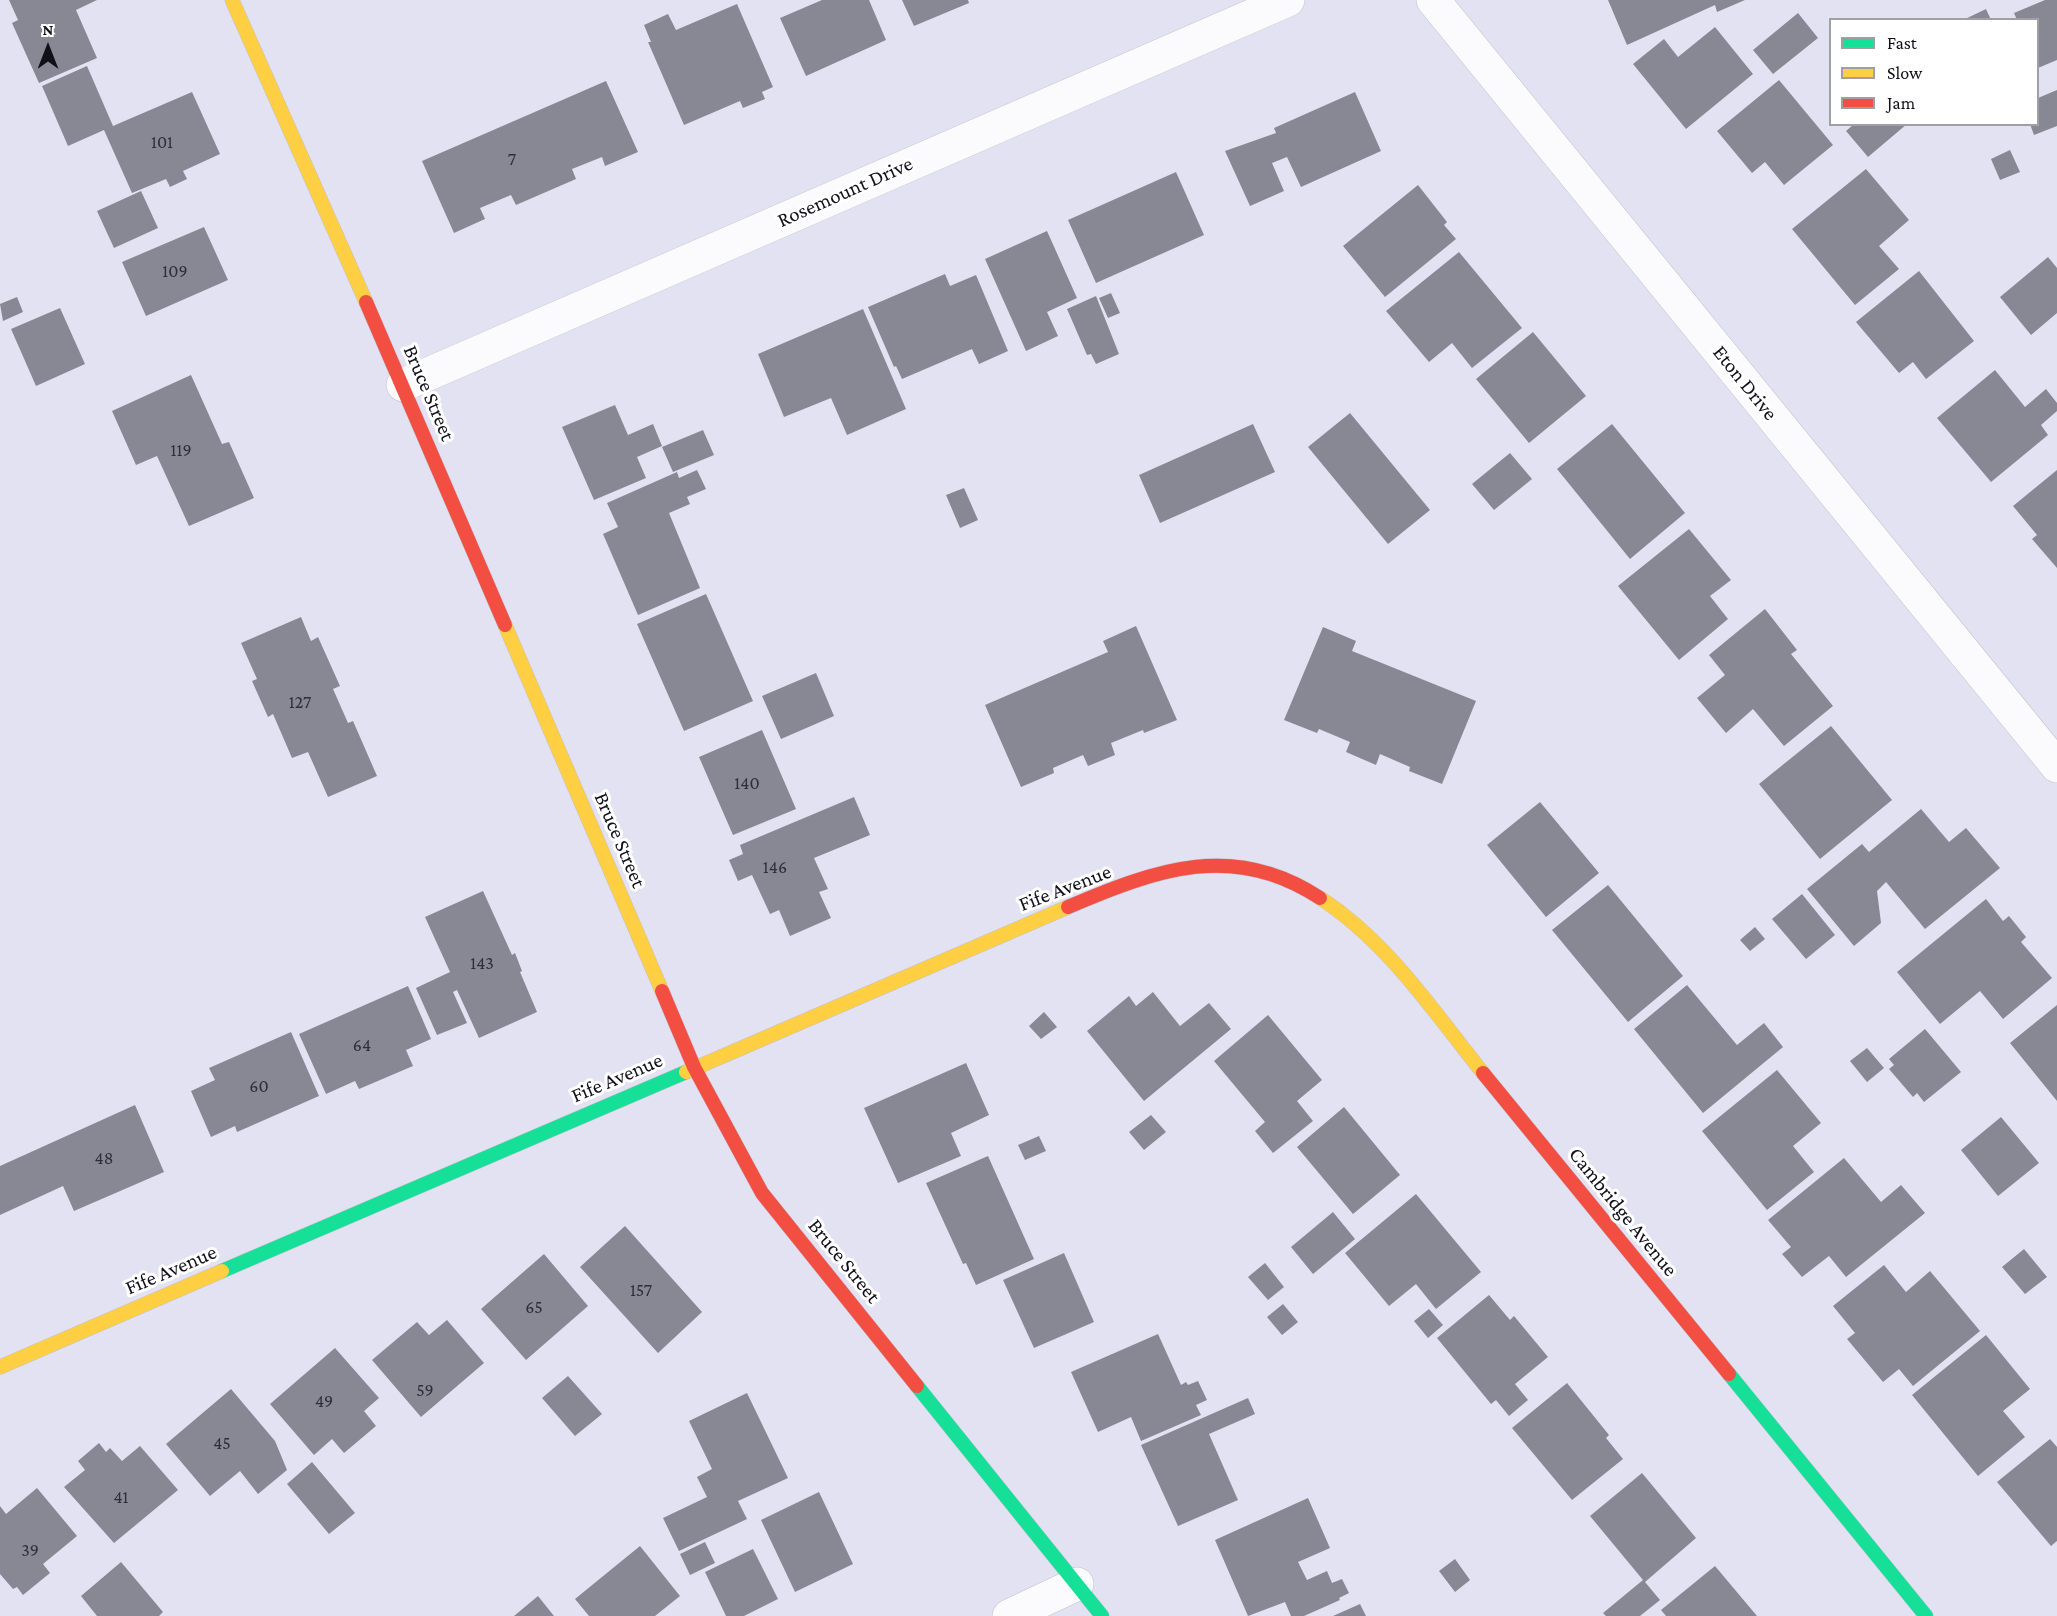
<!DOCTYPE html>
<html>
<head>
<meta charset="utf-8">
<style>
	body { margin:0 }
	#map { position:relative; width:2057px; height:1616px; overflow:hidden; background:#e3e2f3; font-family:"Crimson Pro",serif }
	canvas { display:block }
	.legend { position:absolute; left:1829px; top:18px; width:210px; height:108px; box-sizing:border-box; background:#fff; border:2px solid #a09fa3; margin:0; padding:8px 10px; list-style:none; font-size:18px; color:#110f1a }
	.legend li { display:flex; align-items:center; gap:12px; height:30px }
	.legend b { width:30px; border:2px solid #a09fa3 }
	.north { position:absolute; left:18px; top:18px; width:60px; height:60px; -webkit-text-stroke:4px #fff; paint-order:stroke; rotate:0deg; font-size:16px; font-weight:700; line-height:24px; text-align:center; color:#110f1a }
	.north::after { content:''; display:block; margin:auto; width:21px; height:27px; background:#110f1a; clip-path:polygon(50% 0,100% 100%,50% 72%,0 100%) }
</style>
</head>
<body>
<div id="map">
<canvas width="2057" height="1616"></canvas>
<ul class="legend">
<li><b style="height:8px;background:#16e098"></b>Fast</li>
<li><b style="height:8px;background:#ffcf43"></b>Slow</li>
<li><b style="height:8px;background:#f24e42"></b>Jam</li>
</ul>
<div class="north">N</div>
</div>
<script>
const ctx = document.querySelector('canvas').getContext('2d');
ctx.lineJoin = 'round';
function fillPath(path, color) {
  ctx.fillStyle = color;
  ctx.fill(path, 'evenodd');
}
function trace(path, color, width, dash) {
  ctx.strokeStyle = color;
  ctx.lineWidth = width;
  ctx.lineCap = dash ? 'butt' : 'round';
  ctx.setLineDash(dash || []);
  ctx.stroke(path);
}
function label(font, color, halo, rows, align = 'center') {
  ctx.font = font + ' "Crimson Pro",serif';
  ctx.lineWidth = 6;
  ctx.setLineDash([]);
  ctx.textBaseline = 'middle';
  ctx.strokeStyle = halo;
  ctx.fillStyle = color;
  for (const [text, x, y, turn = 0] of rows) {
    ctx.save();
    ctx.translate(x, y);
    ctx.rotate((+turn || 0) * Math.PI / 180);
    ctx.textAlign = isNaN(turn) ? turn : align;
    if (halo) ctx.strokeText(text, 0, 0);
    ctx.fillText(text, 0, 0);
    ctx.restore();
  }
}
fillPath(new Path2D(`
	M 9,0 L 97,0 L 76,10 L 97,58 L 39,83 L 12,23 L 18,20 Z
	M 822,0 L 869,0 L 886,40 L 806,76 L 780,18 Z
	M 902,0 L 968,0 L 969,3 L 914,26 Z
	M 1608,0 L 1745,0 L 1717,12 L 1715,5 L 1627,45 Z
	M 2045,0 L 2057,0 L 2057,60 L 2038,68 L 2038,20 L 2017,20 L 2014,13 Z
	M 737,4 L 773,87 L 762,92 L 765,99 L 743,108 L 740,101 L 684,125 L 648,42 L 651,42 L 644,25 L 668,14 L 676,30 Z
	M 1986,9 L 1991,20 L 1963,20 Z
	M 1798,13 L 1818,38 L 1773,74 L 1753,50 Z
	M 1715,27 L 1753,74 L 1686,129 L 1633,64 L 1664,39 L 1678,57 Z
	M 87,66 L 113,126 L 192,92 L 220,154 L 183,171 L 187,179 L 170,187 L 166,179 L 132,193 L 104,130 L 68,146 L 42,86 Z
	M 1779,80 L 1833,145 L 1784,185 L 1765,162 L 1752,173 L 1717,131 Z
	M 606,81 L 638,152 L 605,166 L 602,157 L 572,169 L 576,179 L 516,205 L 511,195 L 480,208 L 485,219 L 454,233 L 422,161 Z
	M 2057,90 L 2057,126 L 2034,135 L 2030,124 L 2038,124 L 2038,98 Z
	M 1355,92 L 1381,151 L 1301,187 L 1287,157 L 1272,163 L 1284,191 L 1250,206 L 1225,151 L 1276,133 L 1274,128 Z
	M 1854,124 L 1907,124 L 1868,157 L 1846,131 Z
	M 2010,150 L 2020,172 L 2000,180 L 1991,159 Z
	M 1866,169 L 1909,220 L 1879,246 L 1899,269 L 1855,305 L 1792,229 Z
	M 1176,172 L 1204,235 L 1096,283 L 1068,220 Z
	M 1418,185 L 1447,222 L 1444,225 L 1456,239 L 1385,297 L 1343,246 Z
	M 141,191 L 158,228 L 114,248 L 97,211 Z
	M 204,227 L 228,280 L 146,316 L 122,262 Z
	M 1047,231 L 1077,298 L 1047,312 L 1058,336 L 1026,351 L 985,259 Z
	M 1459,252 L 1522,328 L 1472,368 L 1452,343 L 1429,362 L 1386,311 Z
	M 2048,257 L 2057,268 L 2057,313 L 2031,335 L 2000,297 Z
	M 1919,271 L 1974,341 L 1926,379 L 1913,362 L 1899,373 L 1856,322 Z
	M 945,274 L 950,286 L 976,275 L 1008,351 L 979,364 L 972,349 L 902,379 L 896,366 L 894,367 L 868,307 Z
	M 1111,293 L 1120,313 L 1108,318 L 1099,298 Z
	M 1096,296 L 1119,354 L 1096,364 L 1091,354 L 1087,355 L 1067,309 Z
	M 17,297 L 23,312 L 3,321 L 0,304 Z
	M 60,308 L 85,364 L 36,386 L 11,329 Z
	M 863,309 L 906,409 L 847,435 L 831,398 L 784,417 L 758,354 Z
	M 1533,332 L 1586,396 L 1529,443 L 1476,379 Z
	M 1995,370 L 2025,407 L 2046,389 L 2057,403 L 2057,411 L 2041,425 L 2048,435 L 1991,482 L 1937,418 Z
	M 191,375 L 222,444 L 229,442 L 254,498 L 189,526 L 157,456 L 136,465 L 112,411 Z
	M 615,405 L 628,435 L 653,424 L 662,446 L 637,457 L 646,478 L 594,500 L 562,427 Z
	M 1350,413 L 1430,510 L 1388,544 L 1308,447 Z
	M 1253,424 L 1275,472 L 1160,523 L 1139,475 Z
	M 1612,424 L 1685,513 L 1630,559 L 1557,469 Z
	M 703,430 L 714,455 L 673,472 L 662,447 Z
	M 1510,453 L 1532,479 L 1494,510 L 1472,484 Z
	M 697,470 L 706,489 L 687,497 L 690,504 L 669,513 L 700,588 L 638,615 L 603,534 L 618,527 L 607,503 L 677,472 L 679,478 Z
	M 2057,470 L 2057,568 L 2032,539 L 2037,535 L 2013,506 Z
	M 964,488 L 978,520 L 960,528 L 946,495 Z
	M 1689,529 L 1731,580 L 1710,596 L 1728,619 L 1679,660 L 1618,586 Z
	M 706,594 L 753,701 L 684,731 L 637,624 Z
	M 1765,609 L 1797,650 L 1791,654 L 1833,706 L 1784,746 L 1753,709 L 1726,733 L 1697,698 L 1725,675 L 1709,655 Z
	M 301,617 L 311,641 L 318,637 L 340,686 L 333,689 L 348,723 L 353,721 L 377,776 L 328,797 L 308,752 L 292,758 L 273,714 L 268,717 L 252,681 L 257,679 L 241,643 Z
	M 1136,626 L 1177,720 L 1144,733 L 1143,730 L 1111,743 L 1115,755 L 1088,766 L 1083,755 L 1053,768 L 1054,773 L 1021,787 L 985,705 L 1108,652 L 1103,641 Z
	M 1323,627 L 1356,641 L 1352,651 L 1476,701 L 1442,784 L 1409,771 L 1410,767 L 1380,754 L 1376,765 L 1346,752 L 1350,742 L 1319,729 L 1317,733 L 1284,720 Z
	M 816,673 L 834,716 L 781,739 L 762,696 Z
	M 1831,726 L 1892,800 L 1820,859 L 1759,784 Z
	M 762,730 L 796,809 L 733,835 L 699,757 Z
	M 854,797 L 870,835 L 814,858 L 828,889 L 819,892 L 831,918 L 790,936 L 779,910 L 770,914 L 752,875 L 738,881 L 729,860 L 743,854 L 740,845 Z
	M 1540,802 L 1599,873 L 1546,917 L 1487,845 Z
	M 1921,809 L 1949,842 L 1966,828 L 2000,868 L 1925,929 L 1886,882 L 1877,891 L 1881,923 L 1854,946 L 1807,889 L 1862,844 L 1869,852 Z
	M 1608,885 L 1683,976 L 1628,1022 L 1552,930 Z
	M 483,891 L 512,955 L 515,953 L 522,971 L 520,972 L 537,1012 L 479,1038 L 457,990 L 453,992 L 467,1023 L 437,1035 L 416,988 L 450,972 L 425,917 Z
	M 1802,894 L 1835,935 L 1806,959 L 1772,919 Z
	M 1986,899 L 2003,921 L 2009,916 L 2026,937 L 2021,942 L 2052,978 L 2003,1019 L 1980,991 L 1940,1024 L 1897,972 Z
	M 1755,927 L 1765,939 L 1750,951 L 1740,940 Z
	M 1687,985 L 1737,1045 L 1764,1023 L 1783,1047 L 1703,1113 L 1634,1029 Z
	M 408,986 L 431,1039 L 406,1050 L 413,1066 L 359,1089 L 355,1081 L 326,1094 L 299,1034 Z
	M 1153,992 L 1180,1026 L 1209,1003 L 1231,1029 L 1144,1101 L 1087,1031 L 1129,996 L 1136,1006 Z
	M 2057,1005 L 2057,1101 L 2010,1043 Z
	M 1044,1012 L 1057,1027 L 1041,1039 L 1029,1026 Z
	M 1268,1015 L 1322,1080 L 1297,1101 L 1313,1121 L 1273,1153 L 1255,1131 L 1265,1122 L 1214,1061 Z
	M 1925,1029 L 1961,1072 L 1924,1102 L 1917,1093 L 1913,1097 L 1889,1069 L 1894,1065 L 1889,1059 Z
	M 291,1032 L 319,1096 L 237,1132 L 235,1126 L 211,1137 L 191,1091 L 215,1080 L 209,1068 Z
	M 1867,1048 L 1884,1068 L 1867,1082 L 1850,1061 Z
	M 966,1063 L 989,1115 L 951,1133 L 961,1156 L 898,1183 L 864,1108 Z
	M 1777,1070 L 1821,1123 L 1793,1146 L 1814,1172 L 1767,1210 L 1702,1131 Z
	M 135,1105 L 164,1172 L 74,1211 L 63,1186 L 0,1215 L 0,1166 Z
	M 1344,1107 L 1400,1175 L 1353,1214 L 1297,1147 Z
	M 1151,1115 L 1166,1132 L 1144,1150 L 1129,1132 Z
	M 2001,1117 L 2039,1163 L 1998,1196 L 1961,1150 Z
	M 1039,1136 L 1046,1151 L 1025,1160 L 1018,1145 Z
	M 988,1156 L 1034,1259 L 976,1285 L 966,1263 L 963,1264 L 926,1183 Z
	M 1844,1158 L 1881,1202 L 1901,1185 L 1925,1213 L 1846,1277 L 1829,1256 L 1802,1277 L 1782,1254 L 1791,1247 L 1768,1220 Z
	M 1416,1194 L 1481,1272 L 1436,1309 L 1416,1284 L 1389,1306 L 1345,1253 Z
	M 1333,1212 L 1355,1239 L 1313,1274 L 1291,1247 Z
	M 625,1226 L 702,1312 L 658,1353 L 580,1267 Z
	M 2024,1249 L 2047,1277 L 2025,1294 L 2002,1267 Z
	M 1064,1253 L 1094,1322 L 1034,1348 L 1003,1280 Z
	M 544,1254 L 588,1306 L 526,1360 L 481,1309 Z
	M 1265,1263 L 1284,1287 L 1268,1300 L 1248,1277 Z
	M 1884,1265 L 1906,1292 L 1930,1271 L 1980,1331 L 1913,1386 L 1899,1369 L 1883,1382 L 1847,1339 L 1855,1333 L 1833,1306 Z
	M 1489,1295 L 1510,1320 L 1514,1316 L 1548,1357 L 1515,1384 L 1528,1400 L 1509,1416 L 1496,1400 L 1491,1404 L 1437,1338 Z
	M 1283,1304 L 1298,1322 L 1282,1335 L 1267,1317 Z
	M 1429,1309 L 1443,1325 L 1428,1338 L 1414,1321 Z
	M 447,1320 L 484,1363 L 421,1417 L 372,1360 L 417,1322 L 429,1335 Z
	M 1158,1334 L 1181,1385 L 1186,1382 L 1188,1385 L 1198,1381 L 1207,1400 L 1196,1405 L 1201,1415 L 1141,1441 L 1131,1417 L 1098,1432 L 1071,1372 Z
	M 1986,1335 L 2030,1389 L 2003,1411 L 2025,1437 L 1978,1476 L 1912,1395 Z
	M 335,1348 L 379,1398 L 364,1411 L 376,1426 L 344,1453 L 332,1439 L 314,1455 L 270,1404 Z
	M 568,1376 L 602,1414 L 575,1436 L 542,1398 Z
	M 1567,1383 L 1609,1435 L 1606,1438 L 1623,1459 L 1572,1500 L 1512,1428 Z
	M 231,1389 L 275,1441 L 287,1470 L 258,1494 L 240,1471 L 210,1496 L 166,1444 Z
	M 747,1393 L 788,1478 L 738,1501 L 747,1519 L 679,1551 L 663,1518 L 707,1497 L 697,1477 L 712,1469 L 689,1421 Z
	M 1248,1398 L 1255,1414 L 1209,1434 L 1238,1500 L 1178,1526 L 1141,1445 Z
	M 2050,1439 L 2057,1447 L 2057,1541 L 2051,1546 L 1997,1482 Z
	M 99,1443 L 106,1452 L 110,1448 L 122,1461 L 140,1446 L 178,1490 L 114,1543 L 64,1487 L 85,1470 L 78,1461 Z
	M 312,1462 L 355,1513 L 329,1534 L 287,1484 Z
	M 1642,1473 L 1696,1538 L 1645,1582 L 1660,1600 L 1640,1616 L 1606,1616 L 1603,1613 L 1643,1580 L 1590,1516 Z
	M 37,1488 L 77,1536 L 43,1564 L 50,1573 L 23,1595 L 17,1587 L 13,1589 L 0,1574 L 0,1506 L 6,1514 Z
	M 819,1492 L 853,1564 L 795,1592 L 761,1520 Z
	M 1308,1498 L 1330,1548 L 1298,1562 L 1307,1580 L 1327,1571 L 1332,1583 L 1342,1579 L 1349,1593 L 1339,1598 L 1340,1600 L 1304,1616 L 1291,1616 L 1285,1602 L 1248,1616 L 1215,1540 Z
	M 705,1542 L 715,1563 L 690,1575 L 680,1554 Z
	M 640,1546 L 680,1596 L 655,1616 L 589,1616 L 575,1599 Z
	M 753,1549 L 778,1599 L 744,1616 L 726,1616 L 705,1572 Z
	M 1455,1559 L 1470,1580 L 1455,1592 L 1439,1571 Z
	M 121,1562 L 163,1612 L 159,1616 L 97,1616 L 81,1596 Z
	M 1715,1566 L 1757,1616 L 1666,1616 L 1661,1610 Z
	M 538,1596 L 554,1616 L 514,1616 Z
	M 1360,1604 L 1366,1616 L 1333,1616 Z`), '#888794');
const street = new Path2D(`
	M 1433,0 L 2057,766
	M 403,385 L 1288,0
	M 1009,1616 L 1077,1584`);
const fast = new Path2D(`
	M 222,1271 L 686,1072
	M 1729,1374 L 1926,1616
	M 917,1386 L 1102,1616`);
const slow = new Path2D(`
	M 232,0 L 366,302
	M 505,625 L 662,991
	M 1320,898 C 1387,941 1434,1012 1483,1073
	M 686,1072 L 1068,907
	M 0,1367 L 222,1271`);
const jam = new Path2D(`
	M 366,302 L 505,625
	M 1068,907 C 1157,869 1234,841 1320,898
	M 662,991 L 694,1067 L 762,1193 L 917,1386
	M 1483,1073 L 1729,1374`);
trace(street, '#c2c1ce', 34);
trace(fast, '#c2c1ce', 15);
trace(slow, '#c2c1ce', 15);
trace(jam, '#c2c1ce', 15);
trace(street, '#fbfbfd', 33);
trace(fast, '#16e098', 14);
trace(slow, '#ffcf43', 14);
trace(jam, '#f24e42', 14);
label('18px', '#2f2d38', null, [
	["101",162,142],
	["7",512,159],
	["109",175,271],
	["119",181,450],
	["127",300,702],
	["140",747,783],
	["146",775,867],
	["143",482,963],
	["64",362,1045],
	["60",259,1086],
	["48",104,1158],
	["157",641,1290],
	["65",534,1307],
	["59",425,1390],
	["49",324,1401],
	["45",222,1443],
	["41",121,1497],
	["39",30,1550]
]);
label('21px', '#110f1a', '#fff', [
	["Rosemount Drive",845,192,-24],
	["Eton Drive",1745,383,51],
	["Bruce Street",429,393,67],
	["Bruce Street",620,840,67],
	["Fife Avenue",1065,888,-21],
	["Fife Avenue",617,1078,-23],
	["Cambridge Avenue",1623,1212,51],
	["Bruce Street",844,1261,51],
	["Fife Avenue",171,1270,-23]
]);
</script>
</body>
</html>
